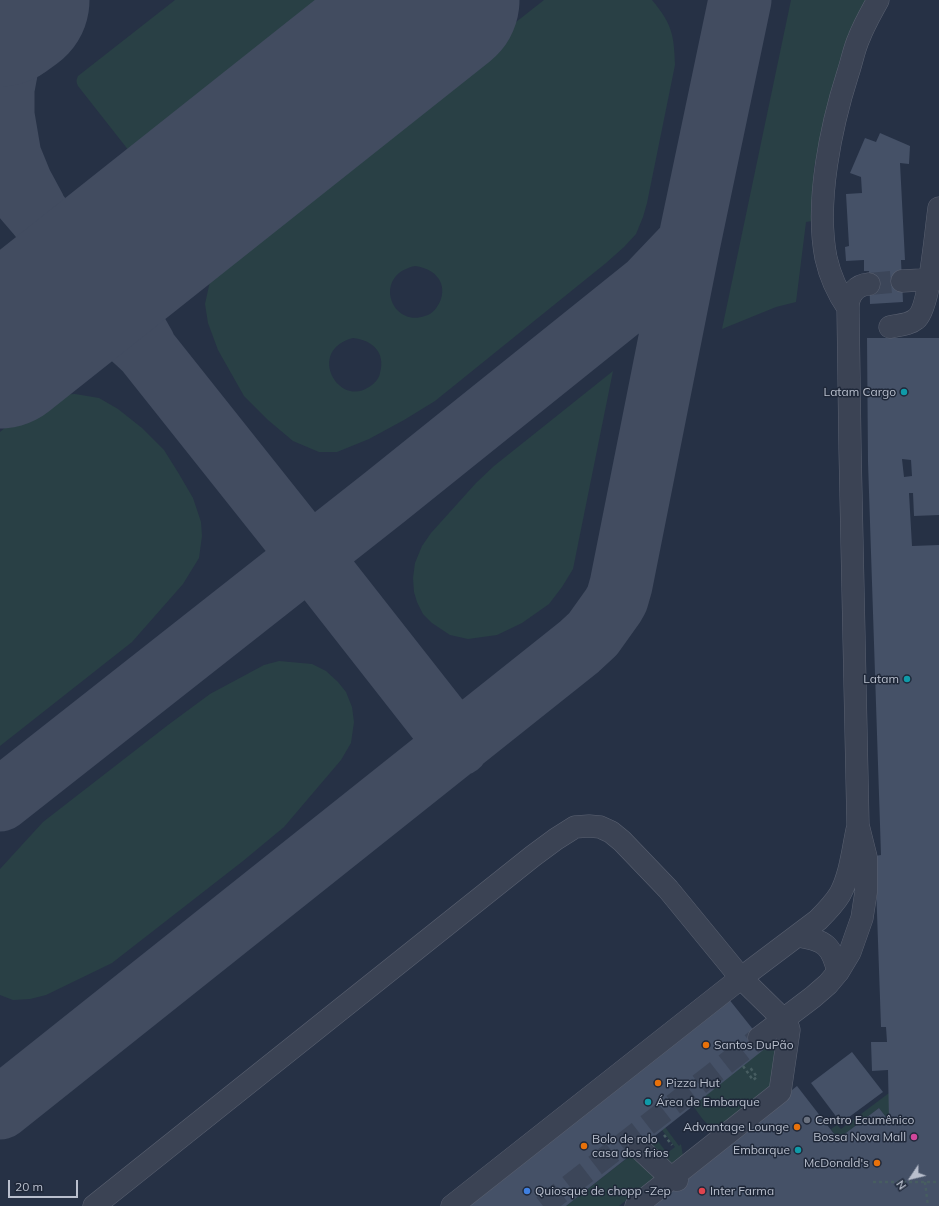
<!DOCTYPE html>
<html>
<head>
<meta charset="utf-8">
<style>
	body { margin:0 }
	#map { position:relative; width:939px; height:1206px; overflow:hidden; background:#263145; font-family:Mulish,sans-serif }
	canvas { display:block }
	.north { position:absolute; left:891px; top:1158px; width:40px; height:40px; -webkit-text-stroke:3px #1f2839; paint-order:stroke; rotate:235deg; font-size:11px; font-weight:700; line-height:16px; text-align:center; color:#b9bfcd }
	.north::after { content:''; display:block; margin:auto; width:14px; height:18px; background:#b9bfcd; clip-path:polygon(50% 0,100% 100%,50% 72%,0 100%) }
	.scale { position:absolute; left:8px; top:1180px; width:70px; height:18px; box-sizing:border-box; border:2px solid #b9bfcd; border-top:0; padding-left:5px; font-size:12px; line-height:14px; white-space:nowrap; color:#b9bfcd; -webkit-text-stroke:3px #1f2839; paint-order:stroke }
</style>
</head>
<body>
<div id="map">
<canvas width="939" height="1206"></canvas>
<div class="north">N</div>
<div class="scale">20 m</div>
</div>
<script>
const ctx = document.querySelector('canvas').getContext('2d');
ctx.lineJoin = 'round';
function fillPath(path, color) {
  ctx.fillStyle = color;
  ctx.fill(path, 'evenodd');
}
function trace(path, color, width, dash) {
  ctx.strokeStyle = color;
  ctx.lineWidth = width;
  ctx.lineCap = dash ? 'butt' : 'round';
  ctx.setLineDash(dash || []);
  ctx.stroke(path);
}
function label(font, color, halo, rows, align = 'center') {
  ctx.font = font + ' Mulish,sans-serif';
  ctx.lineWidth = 3;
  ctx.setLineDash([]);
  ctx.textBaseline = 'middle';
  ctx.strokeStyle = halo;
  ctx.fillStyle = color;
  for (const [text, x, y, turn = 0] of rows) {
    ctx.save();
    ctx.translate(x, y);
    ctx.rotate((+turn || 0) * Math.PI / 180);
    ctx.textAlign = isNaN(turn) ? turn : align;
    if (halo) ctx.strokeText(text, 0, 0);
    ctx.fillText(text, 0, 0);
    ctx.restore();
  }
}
fillPath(new Path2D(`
	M 175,0 L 335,0 L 141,153 L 136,156 L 133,156 L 78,86 C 76,82 76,80 78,76 Z
	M 544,0 L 652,0 C 672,24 674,34 675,65 L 647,203 L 643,217 L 636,234 L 624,247 L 606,263 L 435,401 L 404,420 L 369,439 L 337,452 L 319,452 L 293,441 L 268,420 L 244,396 L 218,350 L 208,323 L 205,304 L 210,281 L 217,265 L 240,239 ZM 415,266 C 432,268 447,280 441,299 C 438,307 433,314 425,316 C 391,328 372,275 415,266 ZM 353,338 C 372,340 386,352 380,373 C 379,379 374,384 369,387 C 338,408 306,350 353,338 Z
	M 791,0 L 870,0 L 836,86 L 814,167 L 812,221 L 806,222 L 796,302 L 776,307 L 722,329 Z
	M 613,371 L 573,569 L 562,587 L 549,604 L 522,623 L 497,635 L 468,639 L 450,635 L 432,623 L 423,614 L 417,602 L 414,592 L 413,578 L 415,563 L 422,546 L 431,533 L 476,483 L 494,466 Z
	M 75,394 L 99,398 L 118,409 L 142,428 L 164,450 L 179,474 L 193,498 L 201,522 L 202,536 L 199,558 L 183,584 L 132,642 L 0,746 L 0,432 C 13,421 28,406 43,400 C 53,395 64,395 75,394 Z
	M 279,661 L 312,664 L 326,671 L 338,682 L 346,692 L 352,707 L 354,722 L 351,743 L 341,760 L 284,827 L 243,861 L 112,963 L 46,995 L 30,999 L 13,1000 L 0,995 L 0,869 L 43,822 L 168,725 L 210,694 L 264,665 Z
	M 774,1039 L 778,1040 L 773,1084 L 719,1127 C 706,1129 700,1114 693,1106 L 765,1044 Z
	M 889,1093 L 889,1121 L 879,1108 L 838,1139 L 831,1129 L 837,1125 L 841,1129 Z
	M 665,1127 L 679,1146 L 681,1144 L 683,1156 L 670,1164 L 643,1145 L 654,1136 L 667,1153 L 675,1147 L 662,1130 Z
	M 631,1155 L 656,1177 L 619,1206 L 566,1206 Z`), '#294045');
trace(new Path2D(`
	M 0,173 L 7,178 L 37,213 L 309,555 L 458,745
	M 35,209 L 21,183 L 10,156 L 3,115 L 3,89 L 10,52 L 24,16 L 35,0
	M 17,337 C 54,322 85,307 123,330 C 131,335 137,342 144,348
	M 145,347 L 132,324 L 128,307 L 128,286 L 134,265 L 167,218
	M 0,800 L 385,497 L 649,285 L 689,243
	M 0,1108 L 579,647 L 593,634 L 613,606 L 617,599 L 621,585 L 689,243 L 740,0`), '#424c60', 63);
trace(new Path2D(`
	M 0,8 L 11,0
	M 0,350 L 441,0`), '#424c60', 157);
fillPath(new Path2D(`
	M 880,133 L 910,146 L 909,164 L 900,163 L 905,260 L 901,260 L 903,302 L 870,304 L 869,271 L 864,271 L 864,260 L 846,261 L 845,247 L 849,246 L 846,194 L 862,193 L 861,177 L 850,173 L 865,138 L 876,142 Z
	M 867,338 L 939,338 L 939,515 L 914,516 L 913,493 L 909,493 L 912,546 L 939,545 L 939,1206 L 646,1206 L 797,1086 L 838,1139 L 879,1108 L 889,1121 L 888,1070 L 872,1071 L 871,1042 L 887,1042 L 886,1027 L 881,1027 L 875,856 L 881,855 L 868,462 ZM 902,459 L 911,460 L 912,476 L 904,477 Z
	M 728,998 L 767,1047 L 693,1106 L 566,1206 L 467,1206 Z
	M 852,1052 L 883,1092 L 841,1123 L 811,1083 Z`), '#455167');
trace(new Path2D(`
	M 869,284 L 902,281
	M 543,1206 L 759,1038`), '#3c4659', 22, [22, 11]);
const minor = new Path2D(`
	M 902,281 L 939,279
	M 848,308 C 837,292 830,276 826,258 C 815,202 831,126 848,73 C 852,61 854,49 859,38 C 864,25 871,13 878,0
	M 890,327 C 898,325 909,325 916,319 C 930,309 936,227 939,208
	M 798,936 C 824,940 832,945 838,972
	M 759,1038 L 813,997 L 828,984 L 838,972 L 850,952 L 862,918 L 866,892 L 866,857 L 858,825 L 850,448 L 848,308 C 848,295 856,285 869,284
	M 639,1148 L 671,1178 L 677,1180
	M 94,1206 L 533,856 L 556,839 L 575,827 L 589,826 L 600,827 L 611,832 L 622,841 L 668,889 L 741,978 L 787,1023 L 789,1030 L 780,1092 L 636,1206
	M 452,1206 L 741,978 L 818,920 C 826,912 834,904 840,894 C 850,876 853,849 857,830`);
trace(minor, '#5a6171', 23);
trace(new Path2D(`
	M 743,1066 L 753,1080 L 757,1077 L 749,1066
	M 664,1135 L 672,1145
	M 873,1182 L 939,1182
	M 925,1182 L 928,1206`), '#475d61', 2.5, [3, 3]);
trace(minor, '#3b4354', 22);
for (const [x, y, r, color] of [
	[904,392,4,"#0f9aa8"],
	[907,679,4,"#0f9aa8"],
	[706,1045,4,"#e8710a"],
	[658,1083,4,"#e8710a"],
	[648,1102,4,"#0f9aa8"],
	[807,1120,4,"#6b7280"],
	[797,1127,4,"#e8710a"],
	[914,1137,4,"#d1479c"],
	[584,1146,4,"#e8710a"],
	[798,1150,4,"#0f9aa8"],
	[877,1163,4,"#e8710a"],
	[527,1191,4,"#3f7fe0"],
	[702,1191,4,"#e0444e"]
]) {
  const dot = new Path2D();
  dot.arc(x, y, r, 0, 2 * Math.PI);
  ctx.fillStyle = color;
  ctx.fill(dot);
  trace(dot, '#1f2839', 1.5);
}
label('12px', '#b9bfcd', '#1f2839', [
	["Latam Cargo",896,392,"right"],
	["Latam",899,679,"right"],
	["Santos DuPão",714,1045],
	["Pizza Hut",666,1083],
	["Área de Embarque",656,1102],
	["Centro Ecumênico",815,1120],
	["Advantage Lounge",789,1127,"right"],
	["Bossa Nova Mall",906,1137,"right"],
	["Bolo de rolo",592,1139],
	["casa dos frios",592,1153],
	["Embarque",790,1150,"right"],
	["McDonald's",869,1163,"right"],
	["Quiosque de chopp -Zep",535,1191],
	["Inter Farma",710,1191]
], 'left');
</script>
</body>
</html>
